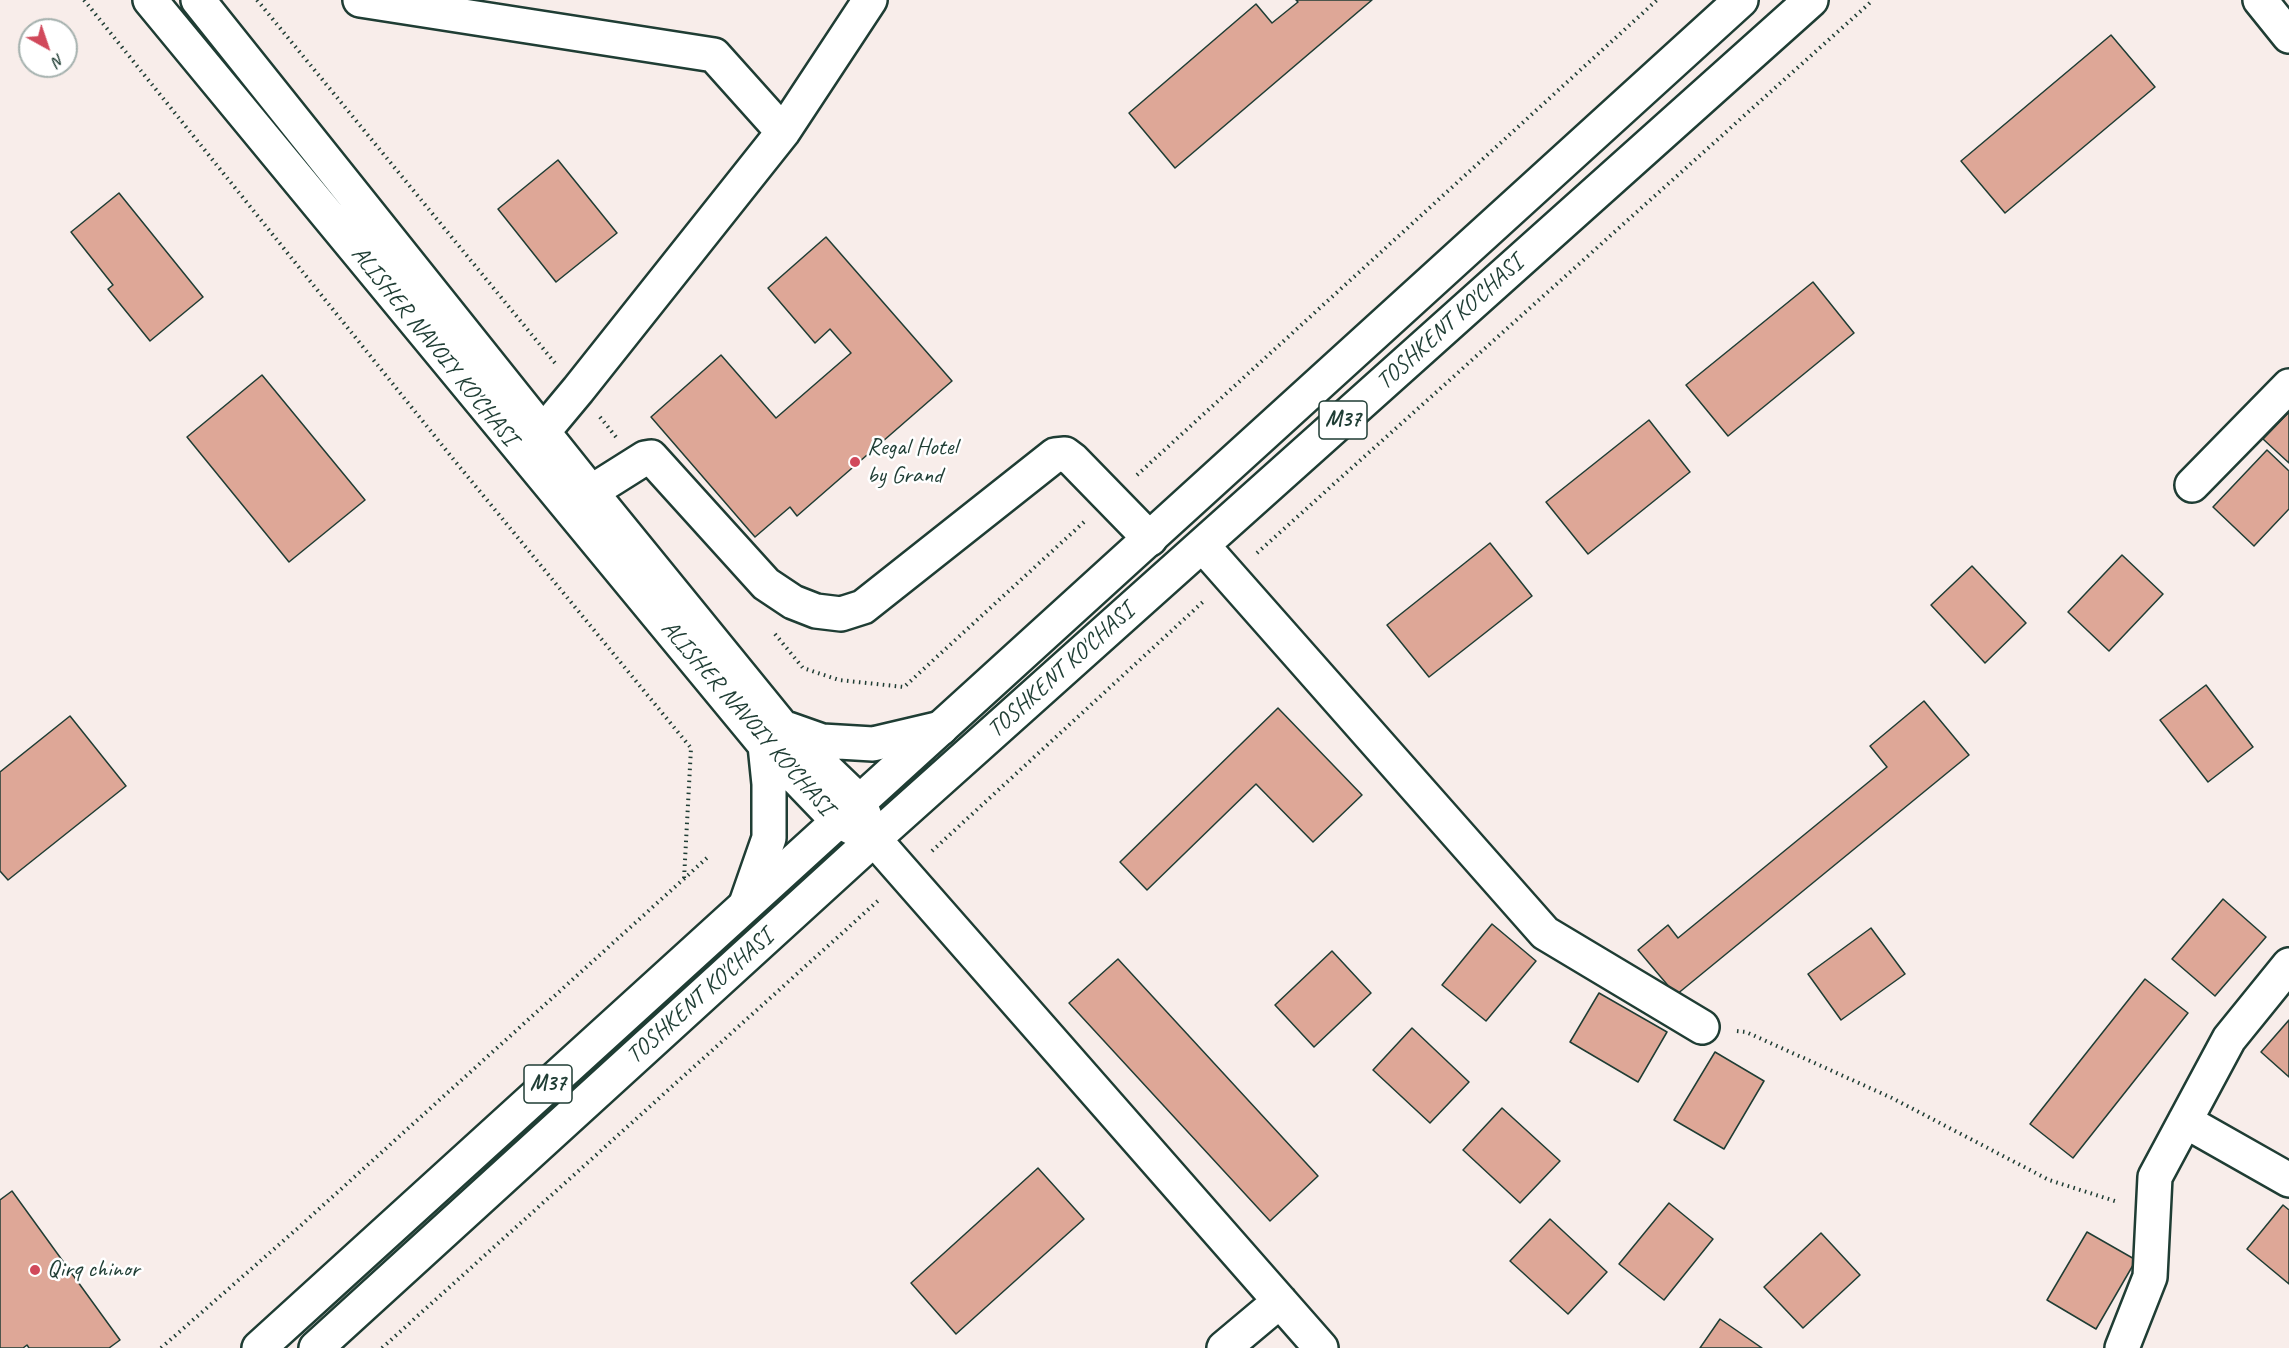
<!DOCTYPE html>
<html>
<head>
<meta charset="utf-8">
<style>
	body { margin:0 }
	#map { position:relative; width:2289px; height:1348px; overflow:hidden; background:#f8edea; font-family:Caveat,sans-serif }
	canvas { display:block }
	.north { position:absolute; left:18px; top:18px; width:60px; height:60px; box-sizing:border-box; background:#fff; border:2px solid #a5b1ae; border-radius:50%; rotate:140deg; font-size:16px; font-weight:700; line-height:24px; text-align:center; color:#1f3d34 }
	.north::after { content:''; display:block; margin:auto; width:21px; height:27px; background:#d1495b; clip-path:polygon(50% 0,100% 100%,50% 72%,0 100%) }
</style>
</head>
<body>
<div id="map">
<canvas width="2289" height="1348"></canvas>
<div class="north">N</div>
</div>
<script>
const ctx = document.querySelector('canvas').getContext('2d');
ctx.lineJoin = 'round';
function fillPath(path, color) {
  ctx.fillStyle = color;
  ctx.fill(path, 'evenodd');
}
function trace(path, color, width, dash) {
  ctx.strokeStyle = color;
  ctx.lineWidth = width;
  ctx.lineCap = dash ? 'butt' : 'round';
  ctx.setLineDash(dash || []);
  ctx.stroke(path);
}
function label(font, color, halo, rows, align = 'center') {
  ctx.font = font + ' Caveat,sans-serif';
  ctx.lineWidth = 5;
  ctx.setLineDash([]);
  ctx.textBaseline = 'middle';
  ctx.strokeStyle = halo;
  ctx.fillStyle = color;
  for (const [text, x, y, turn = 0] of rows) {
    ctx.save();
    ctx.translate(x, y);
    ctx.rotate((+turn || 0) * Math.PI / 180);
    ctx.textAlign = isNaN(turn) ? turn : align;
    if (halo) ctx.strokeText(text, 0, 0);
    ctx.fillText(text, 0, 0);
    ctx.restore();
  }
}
const building = new Path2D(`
	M 1296,0 L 1372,0 L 1175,168 L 1129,113 L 1256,4 L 1272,23 L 1298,2 Z
	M 2111,35 L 2155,87 L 2005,213 L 1961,161 Z
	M 558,160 L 617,233 L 556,282 L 498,209 Z
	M 119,193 L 203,297 L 150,341 L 108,289 L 113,285 L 71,232 Z
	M 826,237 L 952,381 L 797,516 L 790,507 L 755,537 L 651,417 L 721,355 L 776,418 L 851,353 L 830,329 L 815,343 L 768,288 Z
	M 1813,282 L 1854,333 L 1728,436 L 1686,385 Z
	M 262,375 L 365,500 L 289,562 L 187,437 Z
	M 2289,412 L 2289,463 L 2263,439 Z
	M 1649,420 L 1690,472 L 1588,554 L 1546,502 Z
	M 2267,450 L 2289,471 L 2289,509 L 2254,546 L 2213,507 Z
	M 1490,543 L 1532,596 L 1429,677 L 1387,625 Z
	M 2122,555 L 2163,594 L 2109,651 L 2068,612 Z
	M 1972,566 L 2026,623 L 1985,663 L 1931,605 Z
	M 2206,685 L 2253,747 L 2208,782 L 2160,720 Z
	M 1924,701 L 1969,755 L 1676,995 L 1638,950 L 1668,925 L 1678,938 L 1887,767 L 1870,746 Z
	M 1278,708 L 1362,795 L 1313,842 L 1256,784 L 1147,890 L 1120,862 Z
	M 70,716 L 126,786 L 8,880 L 0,871 L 0,772 Z
	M 2223,899 L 2266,937 L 2215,996 L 2172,959 Z
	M 1492,924 L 1536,961 L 1486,1021 L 1442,985 Z
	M 1871,928 L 1905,974 L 1841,1020 L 1808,974 Z
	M 1332,951 L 1371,993 L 1314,1047 L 1275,1005 Z
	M 1118,959 L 1318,1176 L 1270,1221 L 1069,1003 Z
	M 2145,979 L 2188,1013 L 2073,1158 L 2030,1124 Z
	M 1599,993 L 1667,1032 L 1638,1082 L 1570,1042 Z
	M 2289,1020 L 2289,1077 L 2261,1052 Z
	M 1412,1028 L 1469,1082 L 1430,1123 L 1373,1070 Z
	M 1715,1052 L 1764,1081 L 1724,1149 L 1674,1120 Z
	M 1502,1108 L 1560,1161 L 1520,1203 L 1463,1150 Z
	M 1038,1168 L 1084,1219 L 956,1334 L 911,1283 Z
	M 12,1191 L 120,1340 L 109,1348 L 29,1348 L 27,1345 L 23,1348 L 0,1348 L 0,1200 Z
	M 1669,1203 L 1713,1239 L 1664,1300 L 1619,1264 Z
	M 2283,1205 L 2289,1210 L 2289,1284 L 2247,1249 Z
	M 1550,1219 L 1607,1272 L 1568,1314 L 1510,1261 Z
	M 2087,1232 L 2136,1260 L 2096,1329 L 2047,1300 Z
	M 1821,1233 L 1860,1275 L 1803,1328 L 1764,1287 Z
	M 1720,1319 L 1762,1348 L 1700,1348 Z`);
fillPath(building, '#dea797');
trace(building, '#1f3d34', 1.5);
const minor = new Path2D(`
	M 360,0 L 714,55 L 783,132
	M 2260,0 L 2289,36
	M 522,450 L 543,432 L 578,390 L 783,132 L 870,0
	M 2192,485 L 2289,386
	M 591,492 L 645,458 L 651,457 L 766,584 L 793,602 L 816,611 L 841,614 L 863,607 L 1055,455 L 1065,454 L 1073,460 L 1150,539
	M 1203,546 L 1545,933 L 1702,1027
	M 874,839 L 1321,1348
	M 2185,1121 L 2289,1180
	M 1224,1348 L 1280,1301
	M 2122,1348 L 2150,1277 L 2155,1177 L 2229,1039 L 2289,965`);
const major = new Path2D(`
	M 150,0 L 765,745 L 837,820 L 874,839
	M 198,0 L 591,492 L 783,728 L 859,801 L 870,829
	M 788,729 L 822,741 L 873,744 L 941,728
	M 747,901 L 769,838 L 769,784 L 765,745`);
const highway = new Path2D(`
	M 259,1348 C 752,897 1248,450 1741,0
	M 316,1348 L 874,839 L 1811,0`);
trace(minor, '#1f3d34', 38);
trace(major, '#1f3d34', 38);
trace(highway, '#1f3d34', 38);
trace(new Path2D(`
	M 84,0 L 454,460 L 691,748 L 684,879
	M 257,0 L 555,363
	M 600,417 L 616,437
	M 1137,475 L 1657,0
	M 1257,553 L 1873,0
	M 775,634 L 803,668 L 839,680 L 904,687 L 1084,522
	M 932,851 L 1205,600
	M 1737,1031 L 1746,1032 L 1892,1098 L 2049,1180 L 2118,1202
	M 161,1348 L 298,1228 L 708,857
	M 382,1348 L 880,899`), '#1f3d34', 4, [1.5, 4.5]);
trace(minor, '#fff', 33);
trace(major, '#fff', 33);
trace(highway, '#fff', 33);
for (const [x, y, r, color] of [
	[855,462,6,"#d1495b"],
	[35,1270,6,"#d1495b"]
]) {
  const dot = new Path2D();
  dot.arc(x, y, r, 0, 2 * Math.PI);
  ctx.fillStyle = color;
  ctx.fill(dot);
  trace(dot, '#fff', 2);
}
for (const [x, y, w] of [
	[1343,420,48],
	[548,1084,48]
]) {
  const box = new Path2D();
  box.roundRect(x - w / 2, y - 19, w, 38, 4.5);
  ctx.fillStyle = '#fff';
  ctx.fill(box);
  trace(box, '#1f3d34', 1.5);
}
label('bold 22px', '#1f3d34', null, [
	["M37",1343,420],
	["M37",548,1084]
]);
label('24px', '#1f3d34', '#fff', [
	["TOSHKENT KO'CHASI",1450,323,-42],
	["ALISHER NAVOIY KO'CHASI",434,346,51],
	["TOSHKENT KO'CHASI",1061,671,-42],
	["ALISHER NAVOIY KO'CHASI",747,718,49],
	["TOSHKENT KO'CHASI",700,997,-42]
]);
label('24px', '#1f3d34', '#fff', [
	["Regal Hotel",867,448],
	["by Grand",867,476],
	["Qirq chinor",47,1270]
], 'left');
</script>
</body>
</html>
